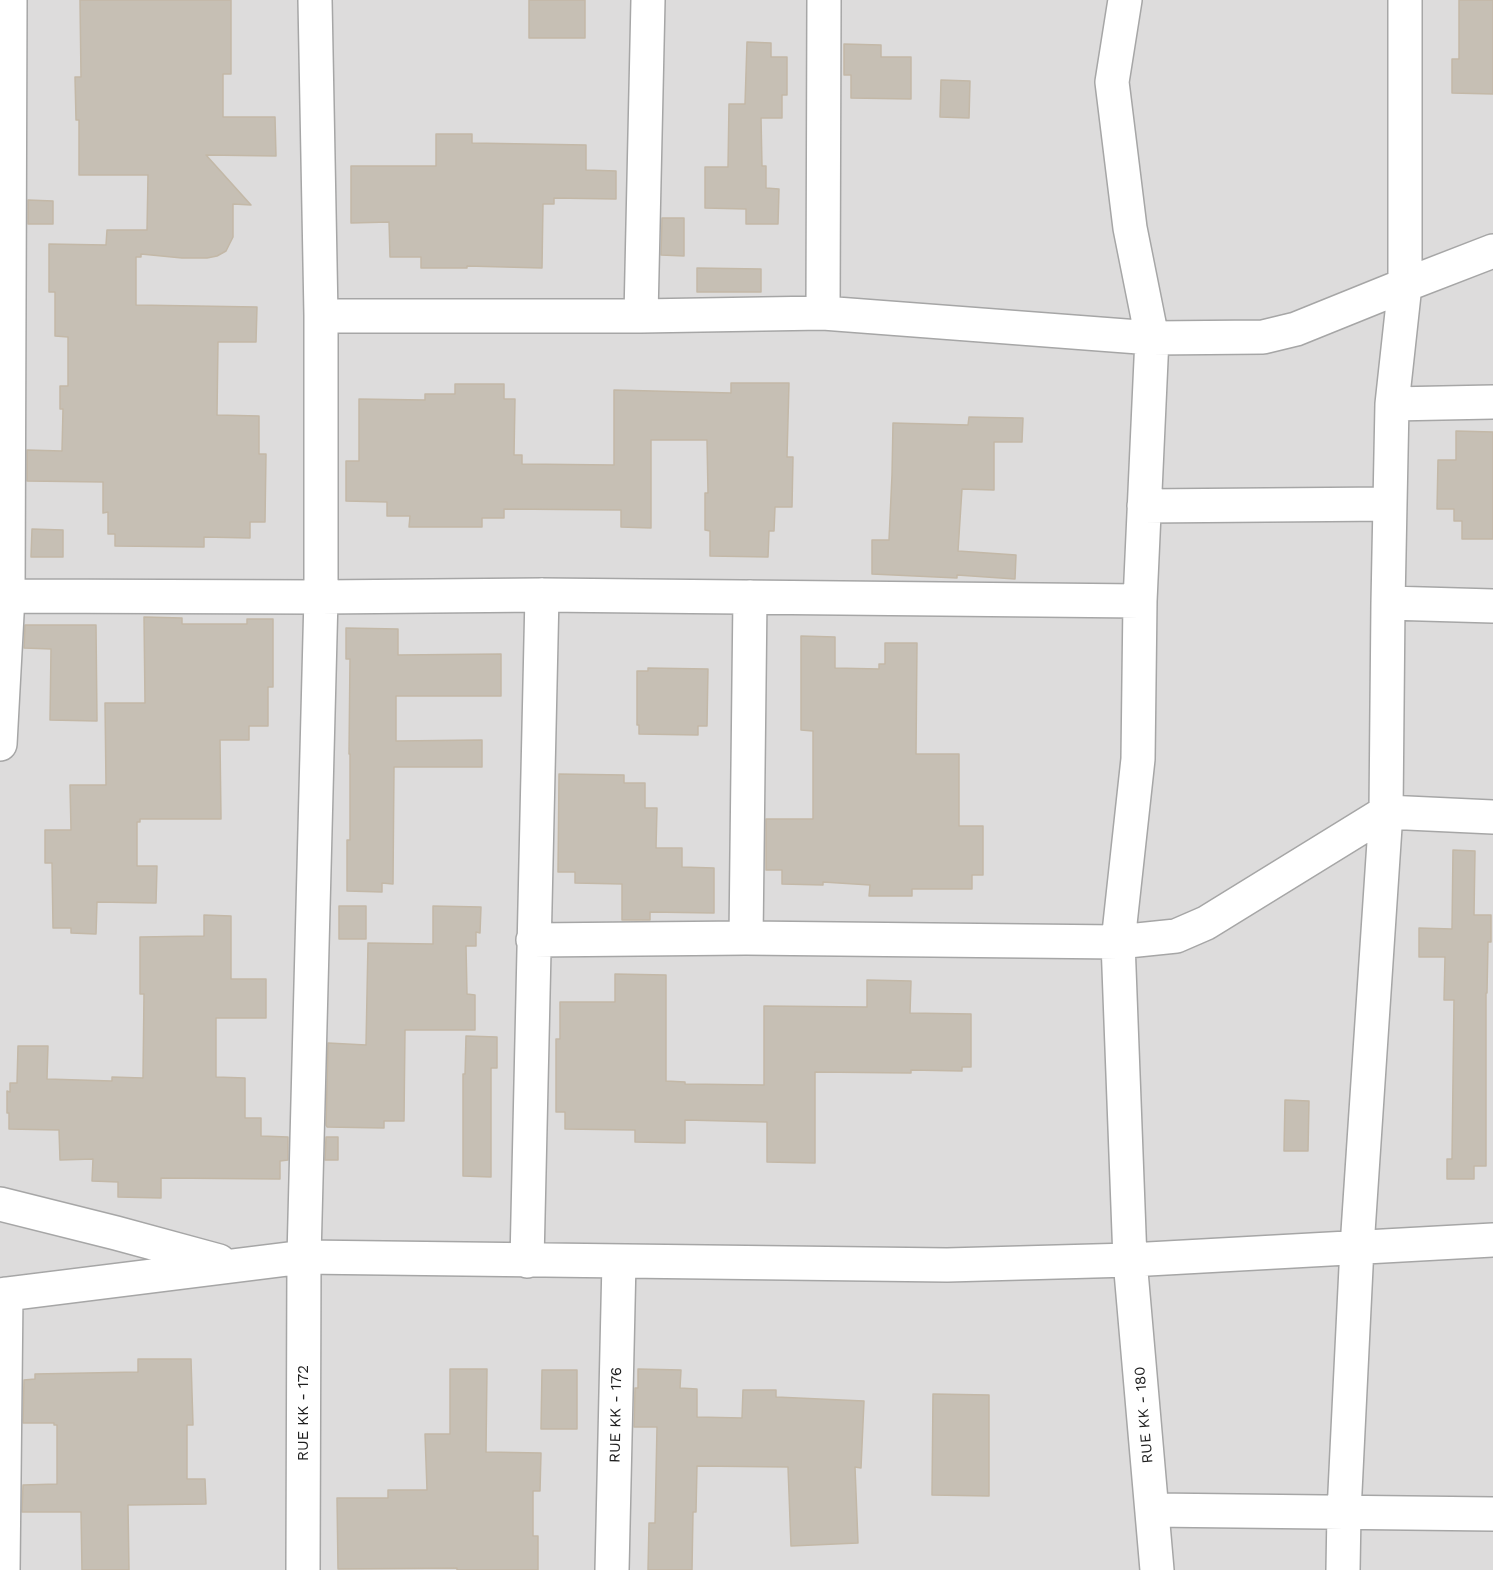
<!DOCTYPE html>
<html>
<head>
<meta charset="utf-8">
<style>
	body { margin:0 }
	canvas { display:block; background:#f1efe5 }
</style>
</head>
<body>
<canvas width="1493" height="1570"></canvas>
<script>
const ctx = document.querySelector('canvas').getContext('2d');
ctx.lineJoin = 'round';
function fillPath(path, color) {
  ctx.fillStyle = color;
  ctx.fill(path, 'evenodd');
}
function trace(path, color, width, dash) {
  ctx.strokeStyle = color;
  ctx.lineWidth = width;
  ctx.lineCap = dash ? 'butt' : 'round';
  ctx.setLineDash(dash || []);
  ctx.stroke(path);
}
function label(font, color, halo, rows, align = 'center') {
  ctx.font = font + ' "Work Sans",sans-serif';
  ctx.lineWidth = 5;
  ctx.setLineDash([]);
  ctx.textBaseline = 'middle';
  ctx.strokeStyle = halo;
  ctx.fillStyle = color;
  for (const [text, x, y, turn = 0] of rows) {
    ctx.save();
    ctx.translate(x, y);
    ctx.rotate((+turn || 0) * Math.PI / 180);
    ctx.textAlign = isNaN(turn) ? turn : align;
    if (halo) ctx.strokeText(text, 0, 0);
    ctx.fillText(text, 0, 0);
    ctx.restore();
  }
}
fillPath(new Path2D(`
	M 0,0 L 1493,0 L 1493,1570 L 0,1570 Z`), '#dddcdc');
const building = new Path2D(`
	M 80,0 L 231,0 L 231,74 L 223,74 L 223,117 L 275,117 L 276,156 L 206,155 L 251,205 L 233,204 L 233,237 L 226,251 L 217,256 L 207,258 L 182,258 L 141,254 L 141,257 L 136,257 L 136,305 L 257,307 L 256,342 L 218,342 L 217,415 L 259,416 L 259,454 L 266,454 L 265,522 L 250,522 L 250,538 L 204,537 L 204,547 L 115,546 L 115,534 L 108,534 L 108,512 L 103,513 L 103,482 L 27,481 L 27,450 L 62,451 L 63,409 L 60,409 L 60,386 L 68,386 L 68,337 L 55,336 L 55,292 L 49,292 L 49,244 L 106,245 L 107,230 L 147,230 L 148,175 L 79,175 L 79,120 L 76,120 L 75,77 L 81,77 Z
	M 529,0 L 585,0 L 585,38 L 529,38 Z
	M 1459,0 L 1493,0 L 1493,94 L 1452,93 L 1452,59 L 1459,59 Z
	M 747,42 L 771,43 L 771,57 L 787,57 L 787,95 L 782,95 L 782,118 L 761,118 L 762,166 L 766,166 L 766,188 L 779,189 L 778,224 L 746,224 L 746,209 L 705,208 L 705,167 L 728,167 L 729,104 L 745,104 Z
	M 844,44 L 881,45 L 881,57 L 911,57 L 911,99 L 851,98 L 851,75 L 844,75 Z
	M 941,80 L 970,81 L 969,118 L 940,117 Z
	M 436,134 L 472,134 L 472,143 L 586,145 L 586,170 L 616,171 L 616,199 L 554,198 L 554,204 L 543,204 L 542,268 L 467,266 L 467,268 L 421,268 L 421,257 L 390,257 L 389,222 L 351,223 L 351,166 L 436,166 Z
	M 28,200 L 53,201 L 53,224 L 28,224 Z
	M 662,218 L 684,218 L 684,256 L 661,255 Z
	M 697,268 L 761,269 L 761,292 L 697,292 Z
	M 731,383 L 789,383 L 787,457 L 793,457 L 792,507 L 775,507 L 774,531 L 769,531 L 768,557 L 710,556 L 710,531 L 705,530 L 705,493 L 708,493 L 707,440 L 651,440 L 651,528 L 621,527 L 621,510 L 504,509 L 504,518 L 482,518 L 482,527 L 409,527 L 410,516 L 387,516 L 387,502 L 346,501 L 346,461 L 359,461 L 359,399 L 425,400 L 425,394 L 455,394 L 455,384 L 504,384 L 504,399 L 515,399 L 514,455 L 522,455 L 522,464 L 614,465 L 614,390 L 731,393 Z
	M 969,417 L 1023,418 L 1022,442 L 994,442 L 994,490 L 962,489 L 958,551 L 1016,555 L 1015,579 L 957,575 L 957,578 L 872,574 L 872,540 L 889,540 L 892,475 L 893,423 L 968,425 Z
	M 1456,431 L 1493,432 L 1493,539 L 1462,539 L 1462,521 L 1454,521 L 1454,509 L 1437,509 L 1438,460 L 1456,460 Z
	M 32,529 L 63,530 L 63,557 L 31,557 Z
	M 144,617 L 182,618 L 182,624 L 247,624 L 247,619 L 273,619 L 273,687 L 268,687 L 268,726 L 249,726 L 249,740 L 220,740 L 221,819 L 140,819 L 140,822 L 137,822 L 137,866 L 157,866 L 156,903 L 97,902 L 96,934 L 71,933 L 71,928 L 53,928 L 52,863 L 45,863 L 45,830 L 71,830 L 70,785 L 106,785 L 105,703 L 145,703 Z
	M 25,625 L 96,625 L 97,721 L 50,720 L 51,649 L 24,648 Z
	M 346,628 L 398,629 L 398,655 L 501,654 L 501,696 L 396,696 L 396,741 L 482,740 L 482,767 L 394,767 L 393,884 L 382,883 L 382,892 L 347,891 L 347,840 L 350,840 L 350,754 L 349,754 L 350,659 L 346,659 Z
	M 801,636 L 835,637 L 835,668 L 879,669 L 879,664 L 885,664 L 885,643 L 917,643 L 916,754 L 959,754 L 959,826 L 983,826 L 983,875 L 972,875 L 972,889 L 912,889 L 912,896 L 869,896 L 870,885 L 823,882 L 823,885 L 782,884 L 782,870 L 766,870 L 766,819 L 813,819 L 813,731 L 801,730 Z
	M 648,668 L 708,669 L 707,726 L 698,726 L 698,735 L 639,734 L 639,725 L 637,725 L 637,671 L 648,671 Z
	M 559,774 L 624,775 L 624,783 L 645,783 L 645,808 L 657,808 L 656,848 L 682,848 L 682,867 L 714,868 L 714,913 L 650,912 L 650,920 L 622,920 L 622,884 L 575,883 L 575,872 L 558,872 Z
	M 1453,850 L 1475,851 L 1474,915 L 1491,915 L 1491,942 L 1488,942 L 1487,993 L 1486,993 L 1486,1166 L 1474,1166 L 1474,1179 L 1447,1179 L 1447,1159 L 1452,1159 L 1454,1000 L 1444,1000 L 1445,957 L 1419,957 L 1419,928 L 1452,929 Z
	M 339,906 L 366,906 L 366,939 L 339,939 Z
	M 433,906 L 481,907 L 480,933 L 476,932 L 476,946 L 466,946 L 467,994 L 475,995 L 475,1030 L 405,1030 L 404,1121 L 384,1121 L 384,1128 L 327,1127 L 326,1125 L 328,1043 L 366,1045 L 368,943 L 433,944 Z
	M 204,915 L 231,916 L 231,979 L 266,979 L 266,1018 L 216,1018 L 216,1077 L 245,1078 L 245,1118 L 261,1118 L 261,1136 L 288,1137 L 288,1160 L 280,1161 L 280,1179 L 161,1178 L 161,1198 L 118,1197 L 118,1182 L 92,1181 L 93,1159 L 60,1160 L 59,1130 L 9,1129 L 9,1113 L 7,1113 L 7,1091 L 10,1092 L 10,1083 L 17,1083 L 18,1046 L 48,1046 L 47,1079 L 112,1081 L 112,1077 L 143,1078 L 144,994 L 140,994 L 140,937 L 204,936 Z
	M 615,974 L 666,975 L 666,1081 L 685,1082 L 685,1084 L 764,1085 L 764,1006 L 867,1007 L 867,980 L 911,981 L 910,1013 L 971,1014 L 971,1067 L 962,1067 L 962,1071 L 911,1070 L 911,1073 L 815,1072 L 815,1163 L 767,1162 L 767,1122 L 685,1120 L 685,1143 L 635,1142 L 635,1130 L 565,1129 L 565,1112 L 556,1112 L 556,1039 L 560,1039 L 560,1002 L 615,1002 Z
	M 466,1036 L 497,1037 L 497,1068 L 491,1068 L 491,1177 L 463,1176 L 463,1074 L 465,1074 Z
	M 1285,1100 L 1309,1101 L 1308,1151 L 1284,1151 Z
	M 326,1137 L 338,1137 L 338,1160 L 325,1160 Z
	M 138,1359 L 191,1359 L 193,1425 L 187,1425 L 187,1479 L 205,1479 L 206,1504 L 128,1505 L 129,1570 L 82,1570 L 81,1512 L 22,1512 L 23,1485 L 57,1484 L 57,1425 L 54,1425 L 54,1423 L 23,1423 L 24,1380 L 35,1379 L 35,1374 L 138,1372 Z
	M 450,1369 L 487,1369 L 486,1452 L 541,1453 L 540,1491 L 533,1491 L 533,1536 L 538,1536 L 538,1570 L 457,1570 L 457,1568 L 338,1569 L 337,1498 L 388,1498 L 388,1490 L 427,1490 L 425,1434 L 450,1434 Z
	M 638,1369 L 681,1370 L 680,1388 L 697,1389 L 697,1417 L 742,1418 L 743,1390 L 776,1390 L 776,1397 L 864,1401 L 861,1468 L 855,1467 L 858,1543 L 791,1546 L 788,1467 L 697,1466 L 696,1512 L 693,1512 L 692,1570 L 648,1570 L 649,1523 L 655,1523 L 657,1427 L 634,1427 L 635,1388 L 638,1388 Z
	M 542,1370 L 577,1370 L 577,1429 L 541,1429 Z
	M 933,1394 L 989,1395 L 989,1496 L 932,1495 Z`);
fillPath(building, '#c6bfb4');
trace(building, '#c3b8a7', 1.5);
const minor = new Path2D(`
	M 1125,0 L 1112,82 L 1130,228 L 1152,338 L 1140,601 L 1138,759 L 1118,942 L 1130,1260 L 1157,1570
	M 823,313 L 824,0
	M 321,316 L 641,316 L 823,313 L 1152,338 L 1263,337 L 1296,329 L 1405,285 L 1493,251
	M 641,316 L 648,0
	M 1392,404 L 1493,402
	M 1144,506 L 1390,504
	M 0,598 L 8,596 L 321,597 L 542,595 L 1140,601
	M 1388,603 L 1493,606
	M 0,744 L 8,596 L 10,0
	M 746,938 L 750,597
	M 533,940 L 746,938 L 1118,942 L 1176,936 L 1206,923 L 1386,812 L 1493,817
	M 0,1204 L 116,1233 L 219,1261
	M 527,1261 L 542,595
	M 0,1295 L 304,1257 L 947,1265 L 1130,1260 L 1493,1240
	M 1153,1510 L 1493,1514
	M 3,1570 L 6,1294
	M 303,1570 L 304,1257 L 321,597 L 321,316 L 315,0
	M 612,1570 L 619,1261
	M 1343,1570 L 1344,1512 L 1357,1247 L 1386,812 L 1388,603 L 1392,404 L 1405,285 L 1405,0`);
trace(minor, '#a6a6a6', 36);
trace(minor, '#fff', 33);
label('15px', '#1f1f1f', '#fff', [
	["RUE KK - 172",304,1413,-90],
	["RUE KK - 176",616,1415,-89],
	["RUE KK - 180",1144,1415,-95]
]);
</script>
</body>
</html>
